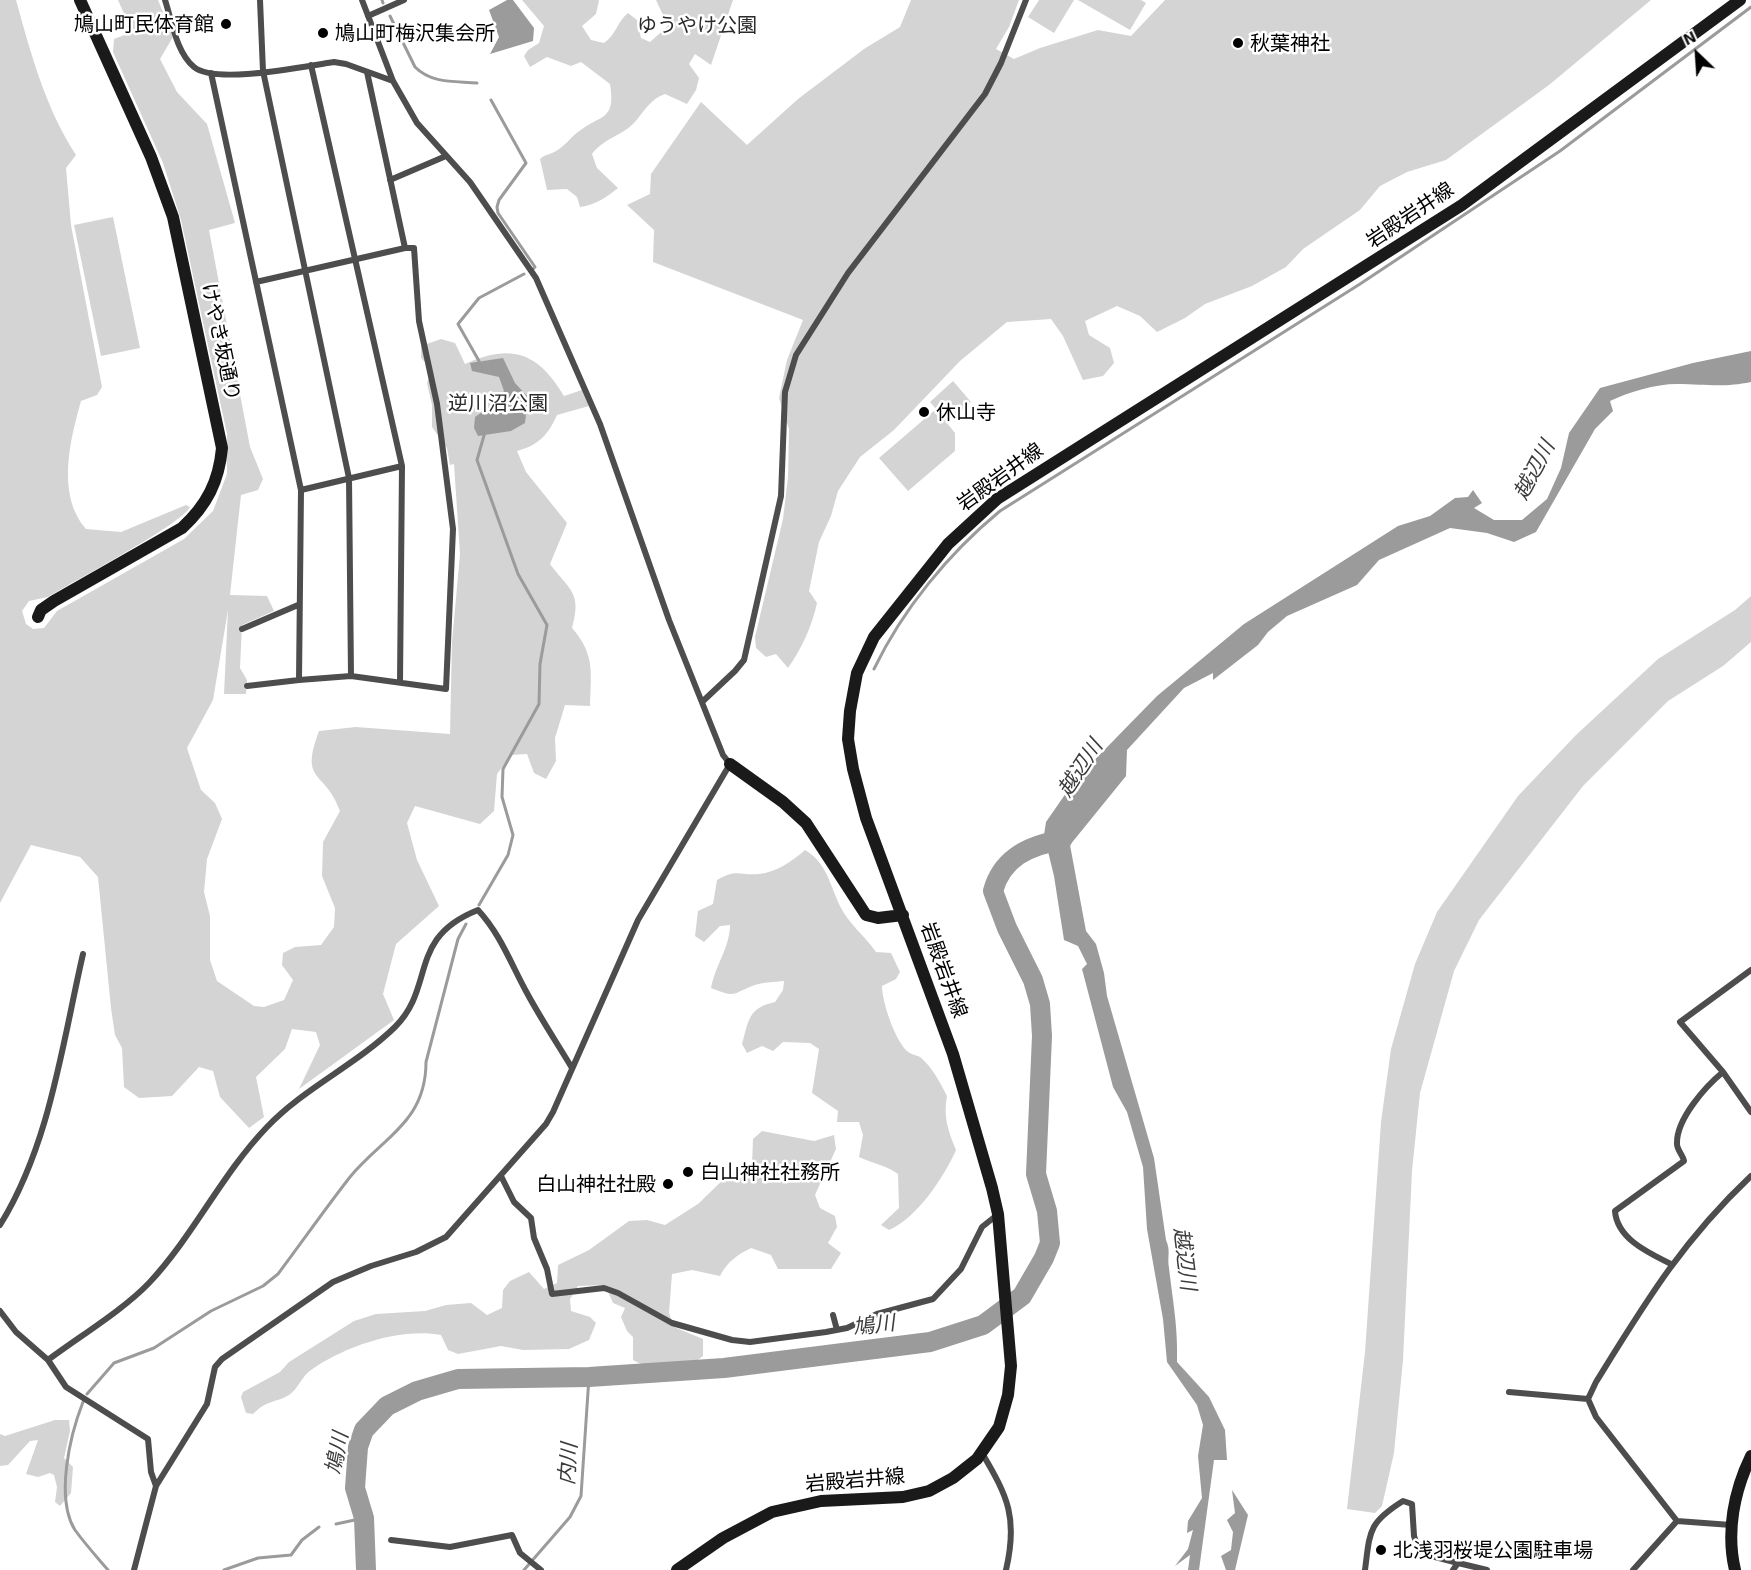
<!DOCTYPE html>
<html>
<head>
<meta charset="utf-8">
<style>
	body { margin:0 }
	#map { position:relative; width:1751px; height:1570px; overflow:hidden; background:#fff; font-family:"Exo 2",sans-serif }
	canvas { display:block }
	.north { position:absolute; left:1667px; top:24px; width:60px; height:60px; -webkit-text-stroke:4px #fff; paint-order:stroke; rotate:335deg; font-size:16px; font-weight:700; line-height:24px; text-align:center; color:#000 }
	.north::after { content:''; display:block; margin:auto; width:21px; height:27px; background:#000; clip-path:polygon(50% 0,100% 100%,50% 72%,0 100%) }
</style>
</head>
<body>
<div id="map">
<canvas width="1751" height="1570"></canvas>
<div class="north">N</div>
</div>
<script>
const ctx = document.querySelector('canvas').getContext('2d');
ctx.lineJoin = 'round';
function fillPath(path, color) {
  ctx.fillStyle = color;
  ctx.fill(path, 'evenodd');
}
function trace(path, color, width, dash) {
  ctx.strokeStyle = color;
  ctx.lineWidth = width;
  ctx.lineCap = dash ? 'butt' : 'round';
  ctx.setLineDash(dash || []);
  ctx.stroke(path);
}
function label(font, color, halo, rows, align = 'center') {
  ctx.font = font + ' "Exo 2","Noto Sans JP",sans-serif';
  ctx.lineWidth = 5;
  ctx.setLineDash([]);
  ctx.textBaseline = 'middle';
  ctx.strokeStyle = halo;
  ctx.fillStyle = color;
  for (const [text, x, y, turn = 0] of rows) {
    ctx.save();
    ctx.translate(x, y);
    ctx.rotate((+turn || 0) * Math.PI / 180);
    ctx.textAlign = isNaN(turn) ? turn : align;
    if (halo) ctx.strokeText(text, 0, 0);
    ctx.fillText(text, 0, 0);
    ctx.restore();
  }
}
fillPath(new Path2D(`
	M 0,0 L 16,0 C 31,54 45,107 76,155 L 66,168 L 71,225 L 102,387 L 97,395 L 81,401 C 70,440 56,495 86,529 L 121,532 L 186,505 L 190,507 C 182,524 72,582 48,597 L 29,601 L 22,611 L 26,624 L 33,629 L 44,628 L 57,611 L 184,539 L 213,511 L 227,474 L 227,434 L 181,220 L 163,163 L 113,52 L 114,39 L 132,32 L 118,0 L 158,0 L 173,37 L 160,59 L 177,92 L 207,124 L 235,223 L 209,230 L 250,447 L 263,479 L 258,490 L 241,495 L 230,595 L 267,596 L 274,611 L 242,625 L 240,668 L 247,680 L 246,694 L 224,694 L 228,610 L 213,700 L 187,748 L 201,790 L 215,803 L 222,819 L 207,859 L 204,892 L 210,916 L 210,960 L 217,981 L 254,1006 L 264,1007 L 284,1000 L 293,980 L 282,965 L 283,953 L 295,947 L 321,945 L 334,927 L 335,908 L 322,876 L 323,842 L 340,811 C 325,769 299,784 319,731 L 356,727 L 450,734 L 452,642 L 460,554 L 454,464 L 450,465 L 447,448 L 432,427 L 432,405 L 427,383 L 432,369 L 421,358 L 421,346 L 441,339 L 455,343 L 465,364 C 511,343 538,352 564,396 L 582,390 L 589,406 L 557,415 C 548,435 539,445 517,451 L 526,472 L 567,523 L 550,564 C 570,591 582,592 572,628 C 595,654 591,672 590,706 L 565,705 L 555,738 L 556,761 L 546,779 L 534,773 L 527,754 L 511,755 L 497,774 L 494,811 L 480,824 L 415,806 L 407,823 L 417,860 L 439,906 L 396,944 L 383,994 L 394,1020 L 299,1089 L 320,1045 L 316,1032 L 292,1029 L 285,1049 L 256,1077 L 264,1117 L 249,1128 L 220,1097 L 213,1071 L 199,1067 L 172,1096 L 139,1098 L 124,1087 L 122,1048 L 115,1035 L 111,1008 L 98,877 L 80,857 L 31,845 L 0,903 Z
	M 522,0 L 599,0 L 596,14 L 582,26 L 591,40 L 604,43 C 616,35 617,22 628,13 L 637,20 L 641,38 L 650,42 L 668,26 L 656,0 L 733,0 L 711,65 L 695,54 L 689,64 L 699,78 L 696,90 L 687,104 L 665,94 C 650,99 644,112 634,123 C 621,136 603,139 592,154 L 597,168 L 618,188 C 607,197 595,205 580,207 L 577,197 L 567,189 L 547,190 L 540,159 C 545,154 550,155 556,151 C 565,146 570,138 578,132 C 601,114 616,121 610,84 L 581,62 L 571,66 L 547,57 L 530,67 L 524,56 L 528,50 L 539,43 L 544,26 Z
	M 911,0 L 1019,0 L 1009,27 L 996,49 L 1014,59 L 1040,48 L 1098,30 L 1131,36 L 1165,0 L 1651,0 L 1549,85 L 1446,160 L 1407,172 L 1380,186 L 1360,210 L 1303,249 L 1286,267 L 1252,286 L 1205,304 L 1185,318 L 1157,332 L 1140,316 L 1117,306 L 1085,321 L 1089,335 L 1110,348 L 1114,363 L 1103,376 L 1083,380 L 1063,336 L 1051,319 L 1007,322 L 960,361 L 894,430 L 860,457 L 838,491 L 831,516 L 819,542 L 809,591 L 817,603 C 812,626 802,648 788,668 L 776,654 L 766,657 L 756,648 L 755,637 L 783,519 L 788,477 L 789,429 L 779,398 L 787,360 L 803,320 L 653,262 L 654,230 L 627,205 L 650,194 L 651,174 L 701,102 L 747,145 L 798,99 L 864,49 L 900,27 Z
	M 1039,0 L 1074,0 L 1054,33 L 1028,17 Z
	M 1078,0 L 1141,0 L 1146,3 L 1130,30 Z
	M 113,217 L 140,348 L 101,356 L 74,225 Z
	M 953,381 L 971,402 L 947,423 L 955,433 L 955,451 L 908,491 L 879,458 L 936,409 L 930,402 Z
	M 1751,596 L 1751,642 L 1723,666 L 1668,701 L 1583,786 L 1479,920 L 1454,971 L 1420,1093 L 1412,1171 L 1403,1360 L 1394,1453 L 1382,1506 L 1375,1513 L 1347,1509 L 1365,1352 L 1381,1122 L 1391,1049 L 1415,964 L 1437,912 L 1518,796 L 1576,735 L 1658,659 L 1735,610 Z
	M 805,850 C 831,865 830,893 846,916 C 855,929 867,939 876,952 L 891,953 L 900,972 L 896,979 L 882,986 C 882,1002 895,1040 907,1051 C 910,1054 916,1055 920,1057 C 932,1067 940,1082 947,1096 C 943,1116 948,1131 956,1150 C 944,1177 917,1218 889,1230 L 881,1225 L 899,1208 L 898,1174 C 886,1165 873,1164 859,1157 L 863,1135 L 859,1122 L 837,1122 L 838,1111 L 812,1093 L 819,1049 L 810,1043 L 783,1042 L 773,1051 L 762,1046 L 747,1053 L 742,1044 C 749,1020 748,1008 775,1002 L 783,990 L 784,981 C 775,982 764,982 755,985 C 732,993 738,999 711,988 C 715,966 730,947 730,925 L 720,926 L 704,942 L 695,936 L 698,911 L 713,904 L 717,880 C 737,868 740,876 759,874 C 777,872 791,862 805,850 Z
	M 762,1131 L 814,1141 L 834,1135 L 836,1149 L 815,1195 L 820,1208 L 835,1216 L 837,1227 L 828,1243 L 841,1253 L 831,1269 L 778,1269 L 771,1255 L 751,1248 C 737,1255 727,1262 720,1276 L 692,1270 L 672,1274 L 669,1313 L 674,1327 L 703,1339 L 703,1356 C 688,1370 651,1371 633,1360 L 633,1337 L 627,1331 L 621,1317 L 625,1308 L 613,1303 L 605,1285 L 578,1286 L 570,1299 L 571,1311 L 590,1317 L 596,1323 L 589,1340 L 569,1349 L 523,1350 L 501,1346 L 458,1354 L 448,1350 L 441,1335 C 400,1327 343,1347 311,1370 C 302,1376 298,1389 289,1395 C 276,1403 268,1399 253,1414 L 246,1413 L 241,1397 L 243,1392 L 280,1372 L 289,1362 L 354,1321 L 376,1314 L 425,1311 L 446,1305 L 471,1303 L 487,1315 L 502,1308 L 503,1290 L 510,1281 L 529,1272 L 544,1289 L 557,1283 L 558,1265 L 589,1250 L 629,1221 L 647,1220 L 665,1225 L 698,1204 L 728,1175 L 752,1165 L 753,1139 Z
	M 55,1420 L 69,1420 L 70,1431 L 64,1458 L 73,1467 L 71,1493 L 60,1506 L 55,1502 L 57,1487 L 54,1475 L 50,1473 L 38,1477 L 26,1474 L 38,1440 L 30,1441 L 8,1465 L 0,1466 L 0,1434 L 5,1436 Z`), '#d4d4d4');
fillPath(new Path2D(`
	M 507,0 L 513,0 L 534,28 L 533,41 L 490,54 L 499,37 L 489,10 Z
	M 1751,351 L 1751,382 C 1722,388 1705,384 1677,384 C 1655,384 1629,392 1610,401 L 1613,411 L 1595,429 L 1536,532 L 1514,542 L 1487,533 L 1450,528 L 1379,560 L 1357,585 L 1287,616 L 1268,632 L 1258,645 L 1213,680 L 1213,673 L 1184,688 L 1127,750 L 1126,776 L 1070,845 L 1086,931 L 1096,944 L 1104,973 L 1107,996 L 1154,1158 L 1166,1240 C 1171,1251 1167,1257 1169,1268 C 1173,1303 1178,1326 1177,1362 L 1209,1397 L 1225,1430 L 1227,1460 L 1214,1460 L 1199,1570 L 1188,1570 L 1190,1555 L 1175,1566 L 1188,1549 L 1193,1530 L 1187,1533 L 1188,1521 L 1202,1498 L 1198,1456 L 1203,1425 L 1197,1405 L 1167,1362 L 1163,1319 L 1147,1229 L 1143,1167 L 1127,1112 L 1113,1087 L 1082,969 L 1087,964 L 1078,946 L 1064,940 L 1054,876 L 1044,835 L 1046,822 L 1075,780 L 1157,696 L 1244,624 L 1398,526 L 1430,516 L 1455,498 L 1468,497 L 1473,490 L 1482,503 L 1474,508 L 1494,520 L 1522,520 L 1547,499 L 1561,468 L 1569,433 L 1600,388 L 1693,363 Z
	M 503,358 L 515,383 L 528,397 L 525,423 L 511,431 L 478,436 L 474,428 L 475,417 L 492,405 L 504,391 L 499,377 L 472,371 L 470,363 Z
	M 1232,1490 L 1248,1515 L 1235,1570 L 1226,1570 L 1221,1556 L 1231,1550 L 1233,1532 L 1227,1520 L 1235,1513 Z`), '#9b9b9b');
trace(new Path2D(`
	M 382,0 L 383,3
	M 390,16 L 415,67 C 432,84 455,81 477,83
	M 491,100 L 526,163 L 499,200 L 497,207 L 498,213 L 535,267 L 533,269
	M 479,361 L 458,324 L 479,298 L 524,274
	M 874,669 C 903,609 948,554 1000,511 L 1360,284 L 1560,151 L 1751,7
	M 479,905 L 508,855 L 513,835 L 502,797 L 503,769 L 539,704 L 540,664 L 547,625 L 518,574 L 477,460 L 485,432
	M 87,1394 L 114,1363 L 154,1348 L 211,1311 L 263,1286 L 278,1274 C 302,1242 325,1209 350,1177 C 383,1137 426,1122 426,1062 L 458,939 L 466,924
	M 83,1402 C 70,1435 55,1498 75,1530 C 85,1544 97,1557 108,1570
	M 336,1524 L 364,1518
	M 224,1570 L 258,1558 L 291,1555 L 302,1540 L 319,1527
	M 524,1570 L 570,1517 L 581,1496 L 589,1377`), '#9b9b9b', 3);
trace(new Path2D(`
	M 366,1570 L 364,1518 L 355,1488 L 358,1447 L 364,1430 L 387,1406 L 417,1391 L 458,1379 L 589,1377 L 724,1368 L 930,1342 L 983,1325 L 1022,1296 L 1044,1258 L 1050,1243 L 1047,1211 L 1036,1174 L 1042,1036 L 1040,1004 L 1033,980 L 1007,928 L 993,891 C 1002,858 1029,845 1062,840`), '#9b9b9b', 20);
trace(new Path2D(`
	M 165,0 C 172,21 176,52 194,67 C 216,85 305,66 334,62 L 346,64 L 393,81
	M 260,0 L 263,71 L 349,478 L 351,676
	M 368,16 L 404,0
	M 311,65 L 402,466 L 400,682
	M 367,72 L 405,248
	M 211,73 L 301,490 L 299,680 L 351,676 L 446,689 L 453,529 L 437,404 L 419,321 L 414,248 L 405,248 L 256,282
	M 390,180 L 446,156
	M 301,490 L 402,466
	M 242,629 L 298,605
	M 247,686 L 299,680
	M 702,702 L 735,671 L 744,660 L 781,496 L 785,392 L 796,355 L 848,273 L 985,94 L 1001,63 L 1026,0
	M 1751,970 L 1680,1022 L 1723,1072 L 1751,1112
	M 501,1176 L 514,1202 L 531,1218 L 534,1238 L 547,1269 L 552,1294 L 604,1288 L 618,1293 L 672,1323 L 732,1340 L 750,1342 L 826,1332 L 847,1328 L 877,1314 L 933,1299 L 961,1269 L 982,1227 L 997,1215
	M 0,1225 C 50,1144 62,1045 83,954
	M 1671,1264 C 1649,1253 1617,1239 1615,1211 L 1684,1161 C 1683,1155 1677,1150 1677,1144 C 1676,1119 1706,1086 1723,1072
	M 0,1311 L 16,1332 L 48,1360 L 66,1387 L 148,1439 L 151,1472 L 156,1486
	M 833,1315 L 837,1330
	M 48,1360 C 80,1336 122,1311 149,1283 C 194,1235 221,1175 267,1127 C 304,1088 356,1065 395,1027 C 436,986 407,938 478,910 C 501,935 511,964 527,993 C 541,1019 557,1043 572,1068
	M 1509,1392 L 1588,1399
	M 982,1453 C 1008,1497 1018,1518 1006,1570
	M 1731,1525 L 1677,1521 L 1596,1417 L 1588,1399 L 1596,1382 C 1645,1303 1682,1241 1751,1176
	M 391,1540 L 450,1547 L 512,1535 L 520,1553 L 541,1570
	M 134,1570 L 156,1486 L 207,1404 L 215,1367 L 222,1359 L 333,1282 L 371,1266 L 416,1252 L 446,1237 L 546,1124 L 553,1112 L 638,920 L 730,764 L 723,755 L 669,620 L 600,424 L 536,278 L 470,182 L 417,123 L 393,81 L 362,0
	M 1365,1570 C 1370,1531 1368,1523 1403,1501 L 1412,1504 L 1414,1536 L 1420,1553 L 1458,1563
	M 1453,1570 L 1458,1563 L 1487,1570
	M 1633,1570 L 1677,1521`), '#4d4d4d', 6);
trace(new Path2D(`
	M 38,617 L 41,610 L 54,601 L 182,528 C 207,505 219,481 222,448 L 173,217 L 151,157 L 80,0
	M 730,764 L 783,802 L 806,823 L 866,915 L 878,918 L 903,915
	M 677,1570 L 723,1538 L 772,1512 L 821,1501 L 903,1497 L 929,1491 L 953,1478 L 977,1459 L 999,1427 L 1008,1395 L 1011,1366 L 998,1214 L 992,1188 L 953,1054 L 866,818 L 853,769 L 848,739 L 850,711 L 857,673 L 874,637 L 948,544 L 997,499 L 1462,205 L 1740,0
	M 1735,1570 C 1726,1532 1734,1491 1751,1456`), '#1a1a1a', 12);
for (const [x, y, r, color] of [
	[226,24,6,"#000"],
	[323,33,6,"#000"],
	[1238,43,6,"#000"],
	[924,412,6,"#000"],
	[688,1172,6,"#000"],
	[668,1184,6,"#000"],
	[1381,1550,6,"#000"]
]) {
  const dot = new Path2D();
  dot.arc(x, y, r, 0, 2 * Math.PI);
  ctx.fillStyle = color;
  ctx.fill(dot);
  trace(dot, '#fff', 2);
}
label('20px', '#000', '#fff', [
	["鳩山町民体育館",214,24,"right"],
	["鳩山町梅沢集会所",335,33],
	["秋葉神社",1250,43],
	["休山寺",936,412],
	["白山神社社務所",700,1172],
	["白山神社社殿",656,1184,"right"],
	["北浅羽桜堤公園駐車場",1393,1550]
], 'left');
label('20px', '#2b2b2b', '#fff', [
	["ゆうやけ公園",697,25],
	["逆川沼公園",498,403]
]);
label('20px', '#000', '#fff', [
	["岩殿岩井線",1410,215,-34],
	["けやき坂通り",221,342,78],
	["岩殿岩井線",1000,477,-36],
	["岩殿岩井線",944,970,70],
	["岩殿岩井線",855,1480,-5]
]);
label('italic 21px', '#3c3c3c', '#fff', [
	["越辺川",1534,470,-62],
	["越辺川",1080,768,-57],
	["越辺川",1185,1259,83],
	["鳩川",874,1325,-7],
	["鳩川",337,1453,-79],
	["内川",568,1464,-86]
]);
</script>
</body>
</html>
